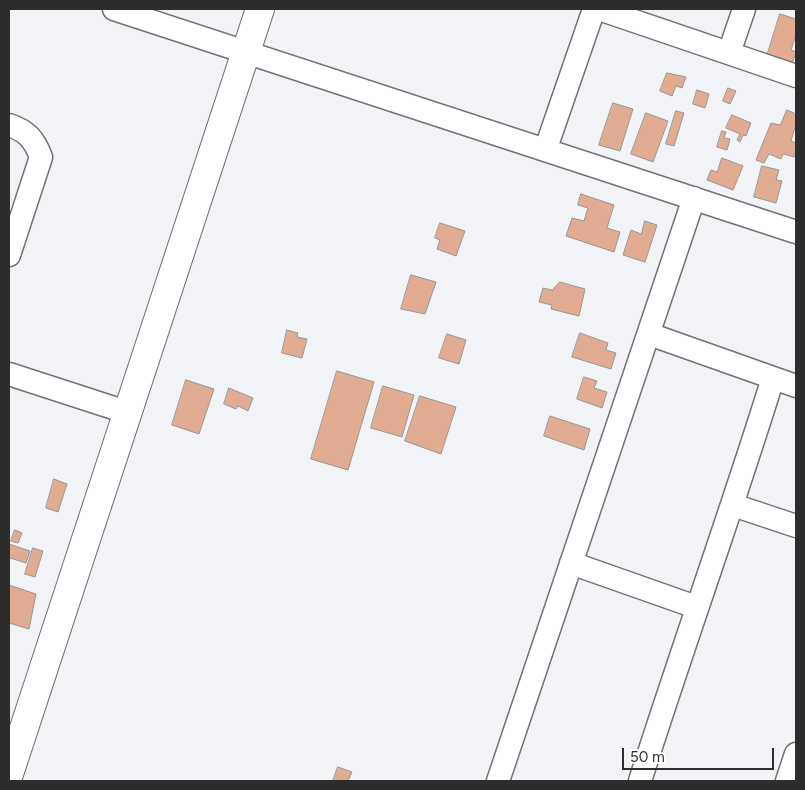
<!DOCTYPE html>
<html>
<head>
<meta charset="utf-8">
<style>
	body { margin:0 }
	#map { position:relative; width:805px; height:790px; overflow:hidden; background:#f2f3f6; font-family:Figtree,sans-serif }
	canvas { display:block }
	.frame { position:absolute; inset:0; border:10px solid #2d2d2e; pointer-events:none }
	.scale { position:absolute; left:622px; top:748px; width:152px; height:22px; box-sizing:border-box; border:2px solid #2d2d2e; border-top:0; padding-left:6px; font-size:15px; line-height:18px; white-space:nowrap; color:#2d2d2e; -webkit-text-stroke:4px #fff; paint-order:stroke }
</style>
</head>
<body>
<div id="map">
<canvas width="805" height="790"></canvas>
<div class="frame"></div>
<div class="scale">50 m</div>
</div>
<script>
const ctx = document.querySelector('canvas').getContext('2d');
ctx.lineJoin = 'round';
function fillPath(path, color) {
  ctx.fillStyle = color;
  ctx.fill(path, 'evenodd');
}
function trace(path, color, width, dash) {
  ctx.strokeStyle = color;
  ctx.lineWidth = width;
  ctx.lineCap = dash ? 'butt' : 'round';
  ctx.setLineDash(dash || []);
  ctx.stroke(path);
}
const building = new Path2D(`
	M 780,14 L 796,19 L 796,35 L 791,50 L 796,52 L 792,64 L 767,56 Z
	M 667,73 L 686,77 L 682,88 L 676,86 L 672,96 L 660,91 Z
	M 728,88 L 736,91 L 730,104 L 723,101 Z
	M 697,90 L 709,94 L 705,108 L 693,104 Z
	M 613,103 L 633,109 L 620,151 L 599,145 Z
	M 787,110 L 796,114 L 796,124 L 791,141 L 796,143 L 795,157 L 783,154 L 781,159 L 769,154 L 764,163 L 756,160 L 771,123 L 780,125 Z
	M 676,111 L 684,113 L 674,146 L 666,144 Z
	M 646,113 L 668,121 L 653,162 L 631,154 Z
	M 732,115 L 751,123 L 746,136 L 743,135 L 740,142 L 737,140 L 740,134 L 726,128 Z
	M 722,131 L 726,132 L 724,138 L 730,139 L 727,150 L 717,147 Z
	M 722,158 L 743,166 L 733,190 L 707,180 L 711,170 L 717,172 Z
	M 762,166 L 779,170 L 776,180 L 782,181 L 776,203 L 754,197 Z
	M 581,194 L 614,205 L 607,228 L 620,232 L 614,252 L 566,236 L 572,218 L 584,221 L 588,208 L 578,205 Z
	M 645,221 L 657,225 L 645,262 L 623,255 L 631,230 L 641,234 Z
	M 440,223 L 465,231 L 456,256 L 437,249 L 440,240 L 435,238 Z
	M 411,275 L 436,282 L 425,314 L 401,309 Z
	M 560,282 L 585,289 L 579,316 L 551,309 L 552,305 L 539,302 L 543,288 L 552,290 Z
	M 287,330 L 298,333 L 297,337 L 307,339 L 302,358 L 282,353 Z
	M 580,333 L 608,343 L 606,350 L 616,353 L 611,369 L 572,357 Z
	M 447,334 L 466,340 L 459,364 L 439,358 Z
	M 337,371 L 374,382 L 348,470 L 311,459 Z
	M 584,377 L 597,381 L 594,388 L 607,392 L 602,408 L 577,399 Z
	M 186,380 L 214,389 L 199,434 L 172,425 Z
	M 383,386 L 414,395 L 402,437 L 371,428 Z
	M 229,388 L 253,398 L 248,411 L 238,406 L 236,409 L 224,404 Z
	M 420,396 L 456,407 L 441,454 L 405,441 Z
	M 550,416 L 590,429 L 584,450 L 544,436 Z
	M 54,479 L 67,484 L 58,512 L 46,508 Z
	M 15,530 L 22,533 L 18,543 L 11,541 Z
	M 9,544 L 30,551 L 26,563 L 10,558 L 9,562 Z
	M 33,548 L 43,551 L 35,577 L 25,574 Z
	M 9,585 L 36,594 L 29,629 L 9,623 Z
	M 338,767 L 352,772 L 348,781 L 333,781 Z`);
fillPath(building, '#e1ac92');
trace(building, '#989594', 1);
const minor = new Path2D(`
	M 114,9 L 796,232
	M 599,9 L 796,76
	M 729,53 L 744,9
	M 9,125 C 27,131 34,139 41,157 L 9,255
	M 546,148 L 594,9
	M 649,334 L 796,386
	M 9,374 L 126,412
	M 733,505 L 796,526
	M 571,563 L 696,607
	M 498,781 L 694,198
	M 640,781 C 683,646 731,513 773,378
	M 787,781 L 796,754`);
const tertiary = new Path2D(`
	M 9,774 L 260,9`);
trace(minor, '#717274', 25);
trace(tertiary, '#717274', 30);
trace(minor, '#fff', 22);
trace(tertiary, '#fff', 28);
</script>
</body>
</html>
